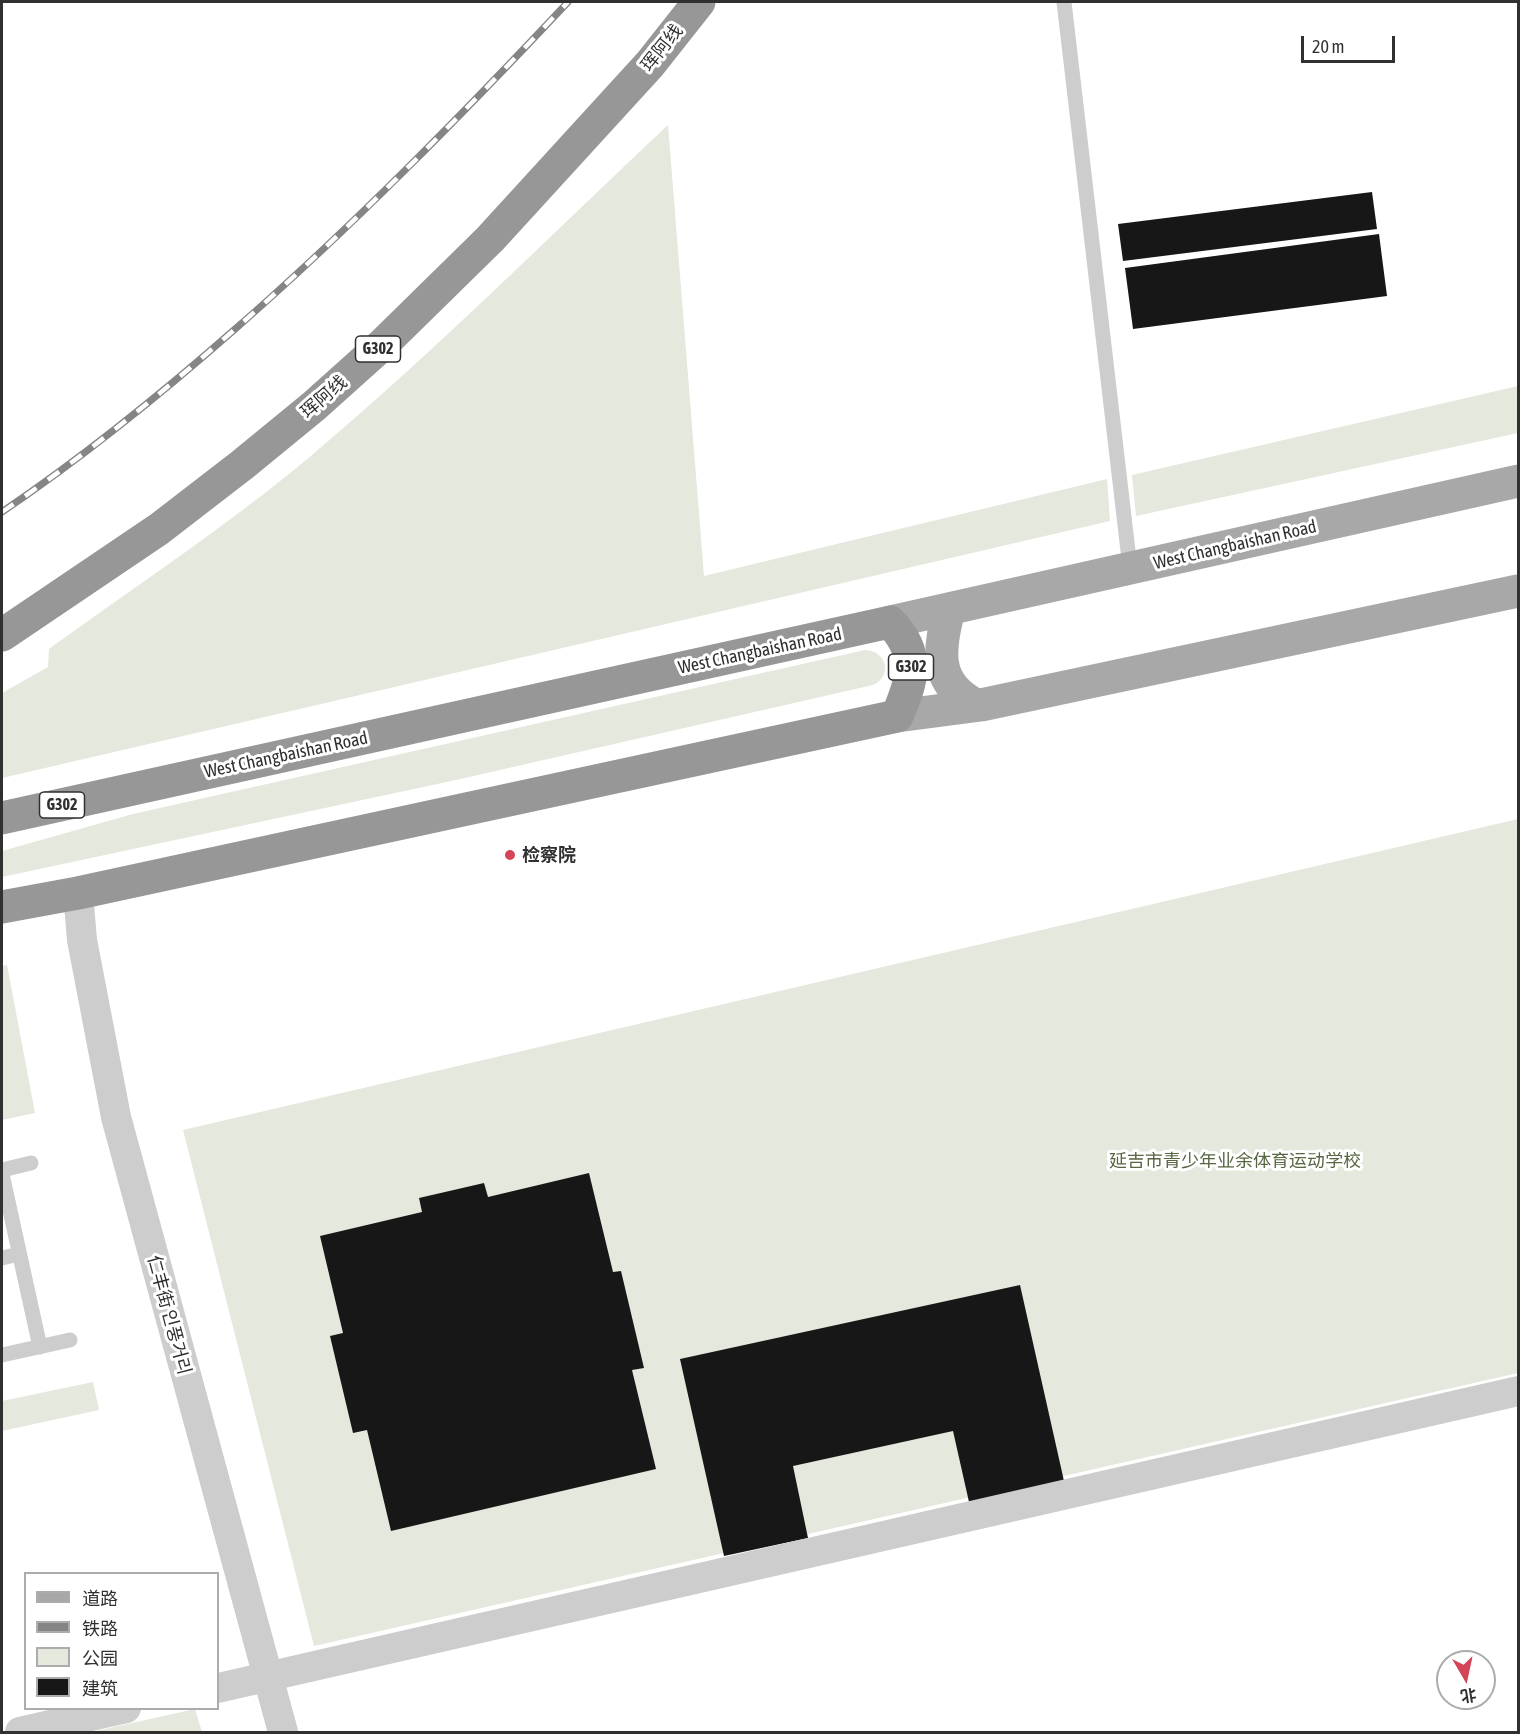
<!DOCTYPE html>
<html>
<head>
<meta charset="utf-8">
<style>
	body { margin:0 }
	#map { position:relative; width:1520px; height:1734px; overflow:hidden; background:#fff; font-family:"Asap Condensed","Noto Sans SC",sans-serif }
	canvas { display:block }
	.frame { position:absolute; inset:0; border:3px solid #303030; pointer-events:none }
	.legend { position:absolute; left:24px; top:1572px; width:195px; height:138px; box-sizing:border-box; background:#fff; border:2px solid #acacac; margin:0; padding:8px 10px; list-style:none; font-size:18px; color:#303030 }
	.legend li { display:flex; align-items:center; gap:12px; height:30px }
	.legend b { width:30px; border:2px solid #acacac }
	.north { position:absolute; left:1436px; top:1650px; width:60px; height:60px; box-sizing:border-box; background:#fff; border:2px solid #acacac; border-radius:50%; rotate:171deg; font-size:16px; font-weight:700; line-height:24px; text-align:center; color:#303030 }
	.north::after { content:''; display:block; margin:auto; width:21px; height:27px; background:#d34659; clip-path:polygon(50% 0,100% 100%,50% 72%,0 100%) }
	.scale { position:absolute; left:1301px; top:36px; width:94px; height:27px; box-sizing:border-box; border:3px solid #303030; border-top:0; padding-left:8px; font-size:18px; line-height:21px; white-space:nowrap; color:#303030; -webkit-text-stroke:4px #fff; paint-order:stroke }
</style>
</head>
<body>
<div id="map">
<canvas width="1520" height="1734"></canvas>
<div class="frame"></div>
<ul class="legend">
<li><b style="height:8px;background:#a8a8a8"></b>道路</li>
<li><b style="height:8px;background:#858585"></b>铁路</li>
<li><b style="height:16px;background:#e4e8dd"></b>公园</li>
<li><b style="height:16px;background:#171717"></b>建筑</li>
</ul>
<div class="north">北</div>
<div class="scale">20 m</div>
</div>
<script>
const ctx = document.querySelector('canvas').getContext('2d');
ctx.lineJoin = 'round';
function fillPath(path, color) {
  ctx.fillStyle = color;
  ctx.fill(path, 'evenodd');
}
function trace(path, color, width, dash) {
  ctx.strokeStyle = color;
  ctx.lineWidth = width;
  ctx.lineCap = dash ? 'butt' : 'round';
  ctx.setLineDash(dash || []);
  ctx.stroke(path);
}
function label(font, color, halo, rows, align = 'center') {
  ctx.font = font + ' "Asap Condensed","Noto Sans SC","Noto Sans KR",sans-serif';
  ctx.lineWidth = 6;
  ctx.setLineDash([]);
  ctx.textBaseline = 'middle';
  ctx.strokeStyle = halo;
  ctx.fillStyle = color;
  for (const [text, x, y, turn = 0] of rows) {
    ctx.save();
    ctx.translate(x, y);
    ctx.rotate((+turn || 0) * Math.PI / 180);
    ctx.textAlign = isNaN(turn) ? turn : align;
    if (halo) ctx.strokeText(text, 0, 0);
    ctx.fillText(text, 0, 0);
    ctx.restore();
  }
}
fillPath(new Path2D(`
	M 668,125 L 704,576 L 1107,479 L 1110,521 L 2,778 L 2,693 L 48,667 L 49,649 C 137,585 229,525 312,455 C 435,351 550,236 668,125 Z
	M 1518,386 L 1518,433 L 1136,516 L 1132,475 Z
	M 865,650 C 887,651 893,676 873,685 L 456,780 L 2,877 L 2,851 L 133,814 Z
	M 1518,819 L 1518,1373 L 314,1646 L 183,1130 Z
	M 7,965 L 35,1113 L 2,1120 L 2,966 Z
	M 93,1382 L 99,1410 L 2,1431 L 2,1401 Z
	M 195,1709 L 202,1732 L 91,1732 Z`), '#e4e8dd');
fillPath(new Path2D(`
	M 1372,192 L 1377,229 L 1123,261 L 1118,224 Z
	M 1379,234 L 1387,296 L 1133,329 L 1125,268 Z
	M 589,1173 L 613,1272 L 621,1271 L 644,1368 L 632,1370 L 656,1469 L 391,1531 L 367,1430 L 353,1433 L 330,1336 L 343,1333 L 320,1236 L 422,1212 L 419,1198 L 484,1183 L 488,1197 Z
	M 1020,1285 L 1064,1481 L 969,1502 L 953,1431 L 793,1466 L 808,1538 L 724,1556 L 680,1359 Z`), '#171717');
trace(new Path2D(`
	M 1064,2 L 1130,568
	M 2,1170 L 31,1163
	M 2,1174 L 40,1347
	M 2,1258 L 19,1254
	M 2,1355 L 70,1340`), '#cdcdcd', 15);
trace(new Path2D(`
	M 78,893 L 82,940 L 116,1117 L 283,1732
	M 218,1688 L 1518,1391
	M 20,1732 L 126,1708`), '#cdcdcd', 30);
trace(new Path2D(`
	M 949,609 C 939,650 933,683 976,705
	M 890,622 L 1518,481
	M 897,716 L 981,705 L 1518,591`), '#a8a8a8', 33);
trace(new Path2D(`
	M 2,635 L 159,529 L 242,465 L 314,406 L 382,345 L 490,239 L 650,64 L 699,2
	M 2,818 L 890,622 C 921,654 913,679 897,716 L 78,893 L 2,907`), '#979797', 33);
const rail = new Path2D(`
	M 2,512 C 83,457 160,395 234,330 C 352,227 461,116 568,2`);
trace(rail, '#858585', 7);
trace(rail, '#fff', 4.5, [14]);
for (const [x, y, r, color] of [
	[510,855,6,"#d34659"]
]) {
  const dot = new Path2D();
  dot.arc(x, y, r, 0, 2 * Math.PI);
  ctx.fillStyle = color;
  ctx.fill(dot);
  trace(dot, '#fff', 2);
}
for (const [x, y, w] of [
	[378,349,45],
	[911,667,45],
	[62,805,45]
]) {
  const box = new Path2D();
  box.roundRect(x - w / 2, y - 13, w, 26, 4.5);
  ctx.fillStyle = '#fff';
  ctx.fill(box);
  trace(box, '#303030', 1.5);
}
label('bold 16px', '#303030', null, [
	["G302",378,349],
	["G302",911,667],
	["G302",62,805]
]);
label('18px', '#303030', '#fff', [
	["珲阿线",662,48,-51],
	["珲阿线",324,397,-41],
	["West Changbaishan Road",1235,545,-13],
	["West Changbaishan Road",760,651,-12],
	["West Changbaishan Road",286,755,-12],
	["仁丰街 인풍거리",169,1315,75]
]);
label('bold 18px', '#303030', '#fff', [
	["检察院",522,855]
], 'left');
label('18px', '#566742', '#fff', [
	["延吉市青少年业余体育运动学校",1235,1161]
]);
</script>
</body>
</html>
